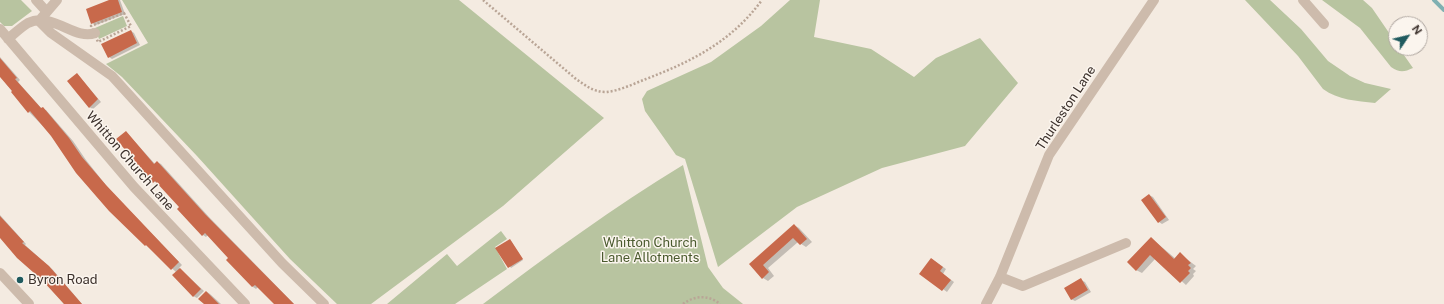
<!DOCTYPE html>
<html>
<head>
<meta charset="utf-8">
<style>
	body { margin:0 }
	#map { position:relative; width:1444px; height:304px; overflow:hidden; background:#f4ebe1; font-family:"Public Sans",sans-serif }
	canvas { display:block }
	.north { position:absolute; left:1388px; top:16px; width:40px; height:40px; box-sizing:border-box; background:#fbf5ee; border:1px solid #aea6a0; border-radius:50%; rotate:55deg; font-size:11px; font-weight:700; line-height:16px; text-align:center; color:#3b302b }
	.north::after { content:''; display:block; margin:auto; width:14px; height:18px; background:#1f5a5e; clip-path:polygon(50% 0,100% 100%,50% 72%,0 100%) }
</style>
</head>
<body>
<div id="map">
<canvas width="1444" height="304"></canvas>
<div class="north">N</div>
</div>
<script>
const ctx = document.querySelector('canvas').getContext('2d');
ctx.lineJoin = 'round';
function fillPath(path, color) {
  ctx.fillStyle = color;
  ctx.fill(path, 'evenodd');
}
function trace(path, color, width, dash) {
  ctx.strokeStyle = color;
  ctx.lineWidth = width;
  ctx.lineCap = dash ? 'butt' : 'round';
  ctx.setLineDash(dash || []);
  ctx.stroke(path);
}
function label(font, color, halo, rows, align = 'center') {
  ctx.font = font + ' "Public Sans",sans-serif';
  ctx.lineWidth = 3;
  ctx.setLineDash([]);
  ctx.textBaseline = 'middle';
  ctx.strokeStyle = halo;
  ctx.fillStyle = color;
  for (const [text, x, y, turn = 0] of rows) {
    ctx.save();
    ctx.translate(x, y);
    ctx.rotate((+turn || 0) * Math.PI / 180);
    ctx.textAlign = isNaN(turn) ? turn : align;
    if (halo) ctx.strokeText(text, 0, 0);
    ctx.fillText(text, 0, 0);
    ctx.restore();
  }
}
fillPath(new Path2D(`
	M 0,0 L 21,0 L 32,11 L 12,26 L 4,26 L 0,22 Z
	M 122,0 L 459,0 L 604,118 L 503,206 L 371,304 L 337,304 L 290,259 L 197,156 L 122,77 L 106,64 L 148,43 Z
	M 790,0 L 820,0 L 814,37 L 871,49 L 914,77 L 936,58 L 980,38 L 1018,83 L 965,146 L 882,168 L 797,207 L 718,267 L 685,159 L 676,155 L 645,111 L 642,99 L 647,91 L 711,62 L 761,26 Z
	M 1245,0 L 1270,0 L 1301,29 L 1328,61 L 1350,76 L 1365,83 L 1391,89 L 1375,103 C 1357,101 1338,100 1323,89 L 1298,56 Z
	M 1322,0 L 1363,0 L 1372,8 L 1396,43 L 1396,48 L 1399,48 L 1413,68 C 1404,72 1400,73 1391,67 L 1360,28 Z
	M 123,16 L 127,26 L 99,39 L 95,28 Z
	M 683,165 L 708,267 L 723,288 L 743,304 L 483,304 C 548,255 614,207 683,165 Z
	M 501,231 L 507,239 L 495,247 L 507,269 L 455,304 L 387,304 L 447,254 L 457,266 Z`), '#b8c4a0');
fillPath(new Path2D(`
	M 112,0 L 120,0 L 125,14 L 96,25 L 92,23 Z
	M 131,31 L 134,33 L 140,45 L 112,59 L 109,57 Z
	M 0,57 L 20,80 L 18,82 L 42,109 L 46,110 L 73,141 L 86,160 L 109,189 L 182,265 L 179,268 L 204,291 L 197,298 L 193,296 L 176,272 L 146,245 L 52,135 L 29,112 L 0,76 Z
	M 77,74 L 101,102 L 93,109 L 89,107 Z
	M 126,132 L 155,164 L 157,162 L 161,164 L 209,217 L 294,304 L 275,304 L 258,287 L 256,289 L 253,287 L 230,258 L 208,235 L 206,237 L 203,235 L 180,207 L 159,183 L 154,182 L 118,139 Z
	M 1149,195 L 1153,197 L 1169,220 L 1162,224 L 1159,222 Z
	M 0,215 L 26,244 L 25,245 L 53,270 L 82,304 L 64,304 L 43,279 L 0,237 Z
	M 794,225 L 799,228 L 812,242 L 806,247 L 798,242 L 768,268 L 774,276 L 768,281 L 763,278 L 750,264 Z
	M 1151,238 L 1176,259 L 1180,254 L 1196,266 L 1193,269 L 1196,271 L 1193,274 L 1194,276 L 1186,285 L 1156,258 L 1142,273 L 1136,270 Z
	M 511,241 L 523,260 L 511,268 L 497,248 Z
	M 932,259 L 946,269 L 943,274 L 954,282 L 947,292 L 921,273 Z
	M 1081,280 L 1085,282 L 1091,292 L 1075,301 L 1071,299 Z
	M 207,292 L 210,294 L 221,304 L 205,304 Z`), '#0003');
trace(new Path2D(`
	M 1434,0 L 1444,10`), '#7fb0b2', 4);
fillPath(new Path2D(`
	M 109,0 L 118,0 L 122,12 L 91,24 L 86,9 Z
	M 131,30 L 137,43 L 108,58 L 101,44 Z
	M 0,58 L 17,78 L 15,79 L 41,108 L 43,107 L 69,138 L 82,157 L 106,185 L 179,262 L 171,270 L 146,245 L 145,246 L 109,211 L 76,173 L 51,136 L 30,111 L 28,113 L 11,92 L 12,91 L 0,77 Z
	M 77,73 L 98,99 L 89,108 L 67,81 Z
	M 126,131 L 154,164 L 157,161 L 205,214 L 294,304 L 274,304 L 255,285 L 252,287 L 226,260 L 228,258 L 205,233 L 202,236 L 189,222 L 177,209 L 179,207 L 155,181 L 153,183 L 116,139 Z
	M 1149,194 L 1166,217 L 1158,223 L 1141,200 Z
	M 0,216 L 24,242 L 22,243 L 49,266 L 82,304 L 64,304 L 42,280 L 17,258 L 0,238 Z
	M 794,224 L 807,239 L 800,245 L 793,238 L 763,265 L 769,272 L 762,279 L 749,264 Z
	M 1151,237 L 1174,259 L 1180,252 L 1191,263 L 1188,265 L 1191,268 L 1188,271 L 1190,273 L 1180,283 L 1150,255 L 1136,271 L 1127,262 Z
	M 510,239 L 523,259 L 508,268 L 495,248 Z
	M 931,258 L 943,267 L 940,271 L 951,280 L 942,291 L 919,274 Z
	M 180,268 L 201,289 L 193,297 L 172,275 Z
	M 1081,278 L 1088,290 L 1071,300 L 1064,288 Z
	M 206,291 L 219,304 L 204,304 L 198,299 Z`), '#c8694b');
trace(new Path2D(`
	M 483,0 L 576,79 C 585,85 593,92 606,92 C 619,91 633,84 646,79 C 693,61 732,41 762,0
	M 124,13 L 131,26 L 98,42 L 91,26 Z
	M 683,304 C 695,295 709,295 720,304`), '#b9a596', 2.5, [2, 2]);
trace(new Path2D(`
	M 36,0 L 46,11
	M 1303,0 L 1324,24
	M 39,21 L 51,33 L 112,76 L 282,263 L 324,304
	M 39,21 L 57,0
	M 0,29 L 134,187 L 245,304
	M 8,39 C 14,34 21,27 28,23 C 52,11 75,41 95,33
	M 0,273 L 29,304
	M 1000,277 L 1023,286 L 1126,243
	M 986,304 L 1000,277 L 1049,155 L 1154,0`), '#cdbbac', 10);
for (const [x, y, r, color] of [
	[20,280,4,"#1f5a5e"]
]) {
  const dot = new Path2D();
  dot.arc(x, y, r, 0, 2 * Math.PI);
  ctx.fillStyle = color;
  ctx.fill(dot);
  trace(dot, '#fbf5ee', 1.5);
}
label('13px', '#3b302b', '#fbf5ee', [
	["Thurleston Lane",1066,108,-57],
	["Whitton Church Lane",130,161,49]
]);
label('13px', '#4a5a2e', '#fbf5ee', [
	["Whitton Church",650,243],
	["Lane Allotments",650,258]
]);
label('13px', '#3b302b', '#fbf5ee', [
	["Byron Road",28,280]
], 'left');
</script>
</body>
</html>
